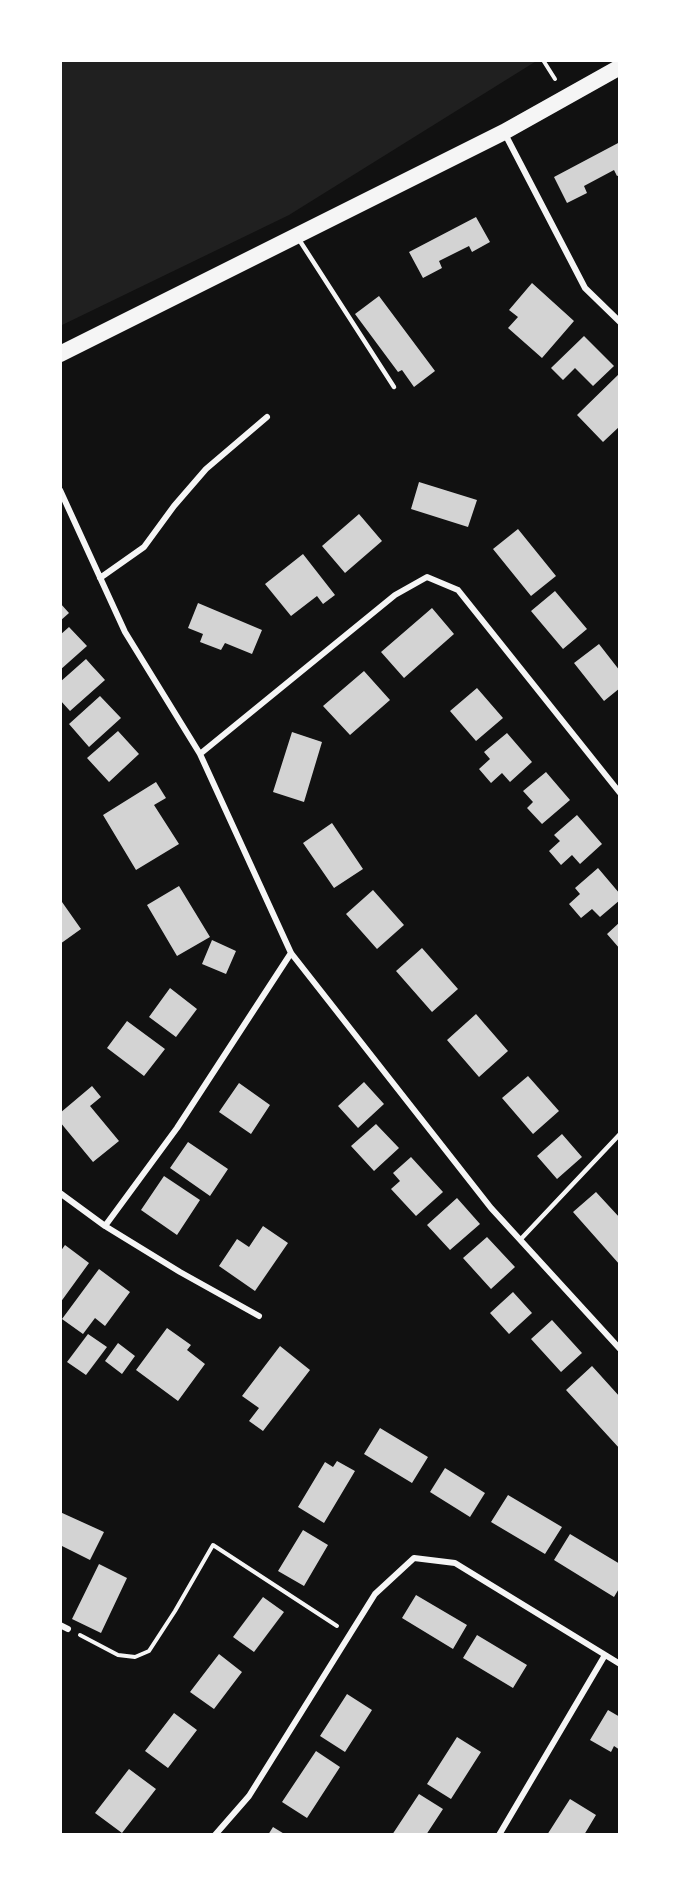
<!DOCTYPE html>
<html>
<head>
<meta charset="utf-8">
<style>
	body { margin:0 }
	#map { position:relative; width:680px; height:1895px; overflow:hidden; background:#111; font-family:Arial,sans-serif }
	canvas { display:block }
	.frame { position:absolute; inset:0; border:62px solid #fff; pointer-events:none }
</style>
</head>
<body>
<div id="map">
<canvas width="680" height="1895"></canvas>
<div class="frame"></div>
</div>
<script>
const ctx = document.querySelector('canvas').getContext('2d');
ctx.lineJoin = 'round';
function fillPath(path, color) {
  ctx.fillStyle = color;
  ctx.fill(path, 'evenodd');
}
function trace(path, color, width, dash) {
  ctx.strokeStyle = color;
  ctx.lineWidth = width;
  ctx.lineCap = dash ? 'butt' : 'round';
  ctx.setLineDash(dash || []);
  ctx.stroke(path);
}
fillPath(new Path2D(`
	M 60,60 L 538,60 L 289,215 L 60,326 Z`), '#202020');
fillPath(new Path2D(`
	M 620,142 L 620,175 L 617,176 L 614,170 L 584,186 L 587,193 L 567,203 L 554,177 Z
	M 476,217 L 490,242 L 472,252 L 469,246 L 439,261 L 442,268 L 423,278 L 409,252 Z
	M 532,283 L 574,321 L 542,358 L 508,328 L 518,317 L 509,310 Z
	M 379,296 L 435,371 L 414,387 L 402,370 L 398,372 L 355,314 Z
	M 584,336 L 614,366 L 593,386 L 575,368 L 563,380 L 551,368 Z
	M 620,373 L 620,426 L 603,442 L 577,415 Z
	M 419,482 L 477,500 L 468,527 L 411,509 Z
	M 359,514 L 382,541 L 345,573 L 322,546 Z
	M 518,529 L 556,576 L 531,596 L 493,549 Z
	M 303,554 L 335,595 L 323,604 L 317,596 L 291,616 L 265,584 Z
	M 555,591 L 587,629 L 563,649 L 531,611 Z
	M 60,603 L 69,613 L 60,621 Z
	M 198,603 L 262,630 L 252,654 L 225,643 L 221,650 L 200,642 L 203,634 L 188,628 Z
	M 432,608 L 454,634 L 404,678 L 381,652 Z
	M 69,627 L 87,646 L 60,670 L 60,635 Z
	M 599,644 L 620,671 L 620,688 L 604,701 L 574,663 Z
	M 86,659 L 105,680 L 70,711 L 60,700 L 60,682 Z
	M 364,671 L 390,700 L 350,735 L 323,706 Z
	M 477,688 L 503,718 L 476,741 L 450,711 Z
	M 100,696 L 121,718 L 89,747 L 69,724 Z
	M 118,731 L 139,754 L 109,782 L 87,758 Z
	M 292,732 L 322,742 L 304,802 L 273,792 Z
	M 507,733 L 532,762 L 510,782 L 502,773 L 491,783 L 479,769 L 490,759 L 484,752 Z
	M 546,772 L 570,800 L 542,824 L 527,808 L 533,802 L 523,791 Z
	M 156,782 L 166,798 L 154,805 L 179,844 L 136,870 L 103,815 Z
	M 577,815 L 602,844 L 580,864 L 572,855 L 561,865 L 549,851 L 560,841 L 554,835 Z
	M 332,823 L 363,869 L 334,888 L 303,843 Z
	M 598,868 L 620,894 L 620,900 L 600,917 L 592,909 L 581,918 L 569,904 L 580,894 L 575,888 Z
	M 179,886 L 210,937 L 177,956 L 147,905 Z
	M 373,890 L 404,925 L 377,949 L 346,914 Z
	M 62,902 L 81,929 L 60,944 L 60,904 Z
	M 620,922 L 620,949 L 607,934 Z
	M 212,940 L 236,951 L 226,974 L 202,964 Z
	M 422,948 L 458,989 L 432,1012 L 396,971 Z
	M 170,988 L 197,1009 L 176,1037 L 149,1017 Z
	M 476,1014 L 508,1051 L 479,1077 L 447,1040 Z
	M 127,1021 L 165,1049 L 144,1076 L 107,1048 Z
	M 528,1076 L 559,1111 L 533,1134 L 502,1098 Z
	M 364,1082 L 384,1104 L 358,1128 L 338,1106 Z
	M 239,1083 L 270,1105 L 251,1134 L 219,1112 Z
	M 92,1086 L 101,1097 L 90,1106 L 119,1141 L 93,1162 L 60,1122 L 60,1113 Z
	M 376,1124 L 399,1148 L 374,1171 L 351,1146 Z
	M 562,1134 L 582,1157 L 557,1179 L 537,1156 Z
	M 188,1142 L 228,1169 L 210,1196 L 170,1168 Z
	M 411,1157 L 443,1192 L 416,1216 L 391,1189 L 400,1181 L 393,1173 Z
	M 164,1176 L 200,1200 L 177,1235 L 141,1210 Z
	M 596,1192 L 620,1218 L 620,1265 L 573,1212 Z
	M 457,1198 L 480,1224 L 450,1250 L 427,1225 Z
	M 263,1226 L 288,1243 L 255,1291 L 219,1266 L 237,1239 L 249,1247 Z
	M 487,1237 L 515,1267 L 491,1289 L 463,1258 Z
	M 65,1245 L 89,1263 L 60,1303 L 60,1252 Z
	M 99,1269 L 130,1292 L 105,1326 L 95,1318 L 83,1334 L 62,1319 Z
	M 513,1292 L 532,1313 L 509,1334 L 490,1313 Z
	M 552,1320 L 582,1353 L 561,1372 L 531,1339 Z
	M 167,1328 L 191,1345 L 187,1350 L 205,1364 L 178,1401 L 136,1370 Z
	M 88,1334 L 107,1347 L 86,1375 L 67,1362 Z
	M 118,1343 L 135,1356 L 122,1374 L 105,1361 Z
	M 280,1346 L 310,1370 L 263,1431 L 249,1421 L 259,1408 L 242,1396 Z
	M 592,1366 L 620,1397 L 620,1449 L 566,1390 Z
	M 380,1428 L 428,1457 L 412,1483 L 364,1454 Z
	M 337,1461 L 355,1471 L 324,1523 L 298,1507 L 325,1462 L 333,1467 Z
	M 445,1468 L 485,1493 L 470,1517 L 430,1492 Z
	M 508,1495 L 562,1527 L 545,1554 L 491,1522 Z
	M 60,1512 L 104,1532 L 90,1560 L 60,1545 Z
	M 303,1530 L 328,1545 L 304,1586 L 278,1571 Z
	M 570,1534 L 620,1564 L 620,1587 L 614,1597 L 554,1560 Z
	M 99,1564 L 127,1578 L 101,1633 L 72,1619 Z
	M 416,1595 L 467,1625 L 453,1649 L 402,1618 Z
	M 263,1597 L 284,1612 L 254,1652 L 233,1637 Z
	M 477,1635 L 527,1665 L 513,1688 L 463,1658 Z
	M 219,1654 L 242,1672 L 214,1709 L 190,1692 Z
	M 347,1694 L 372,1710 L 345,1752 L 320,1736 Z
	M 608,1710 L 620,1717 L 620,1750 L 614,1746 L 611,1752 L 590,1740 Z
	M 174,1713 L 197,1730 L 168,1768 L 145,1751 Z
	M 457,1737 L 481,1752 L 451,1799 L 427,1784 Z
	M 316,1751 L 340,1767 L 307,1818 L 282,1802 Z
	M 129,1769 L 156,1789 L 122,1833 L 95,1813 Z
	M 419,1794 L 443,1809 L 426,1835 L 392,1835 Z
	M 570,1799 L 596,1815 L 584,1835 L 547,1835 Z
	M 273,1827 L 286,1835 L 268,1835 Z`), '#d3d3d3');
trace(new Path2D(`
	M 543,60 L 555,79
	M 80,1635 L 118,1655 L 135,1657 L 149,1651 L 175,1611 L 213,1545 L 337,1626`), '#f5f5f5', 4);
trace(new Path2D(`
	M 298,238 L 394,387
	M 520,1240 L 620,1134`), '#f5f5f5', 4.5);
trace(new Path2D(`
	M 504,132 L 585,288 L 620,322
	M 60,490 L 125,632 L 200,754 L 291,953 L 491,1208 L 620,1349
	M 100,578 L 144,547 L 174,506 L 206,469 L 267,417
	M 200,754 L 395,595 L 427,577 L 458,590 L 620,793
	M 60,1193 L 105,1226 L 180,1272 L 259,1316
	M 105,1226 L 177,1128 L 291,953
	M 60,1625 L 68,1629
	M 215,1835 L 249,1796 L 375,1594 L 414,1558 L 455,1563 L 620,1664
	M 499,1835 L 605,1655`), '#f5f5f5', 6);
trace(new Path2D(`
	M 60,354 L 504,132 L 620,67`), '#f5f5f5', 16);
</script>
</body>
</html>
